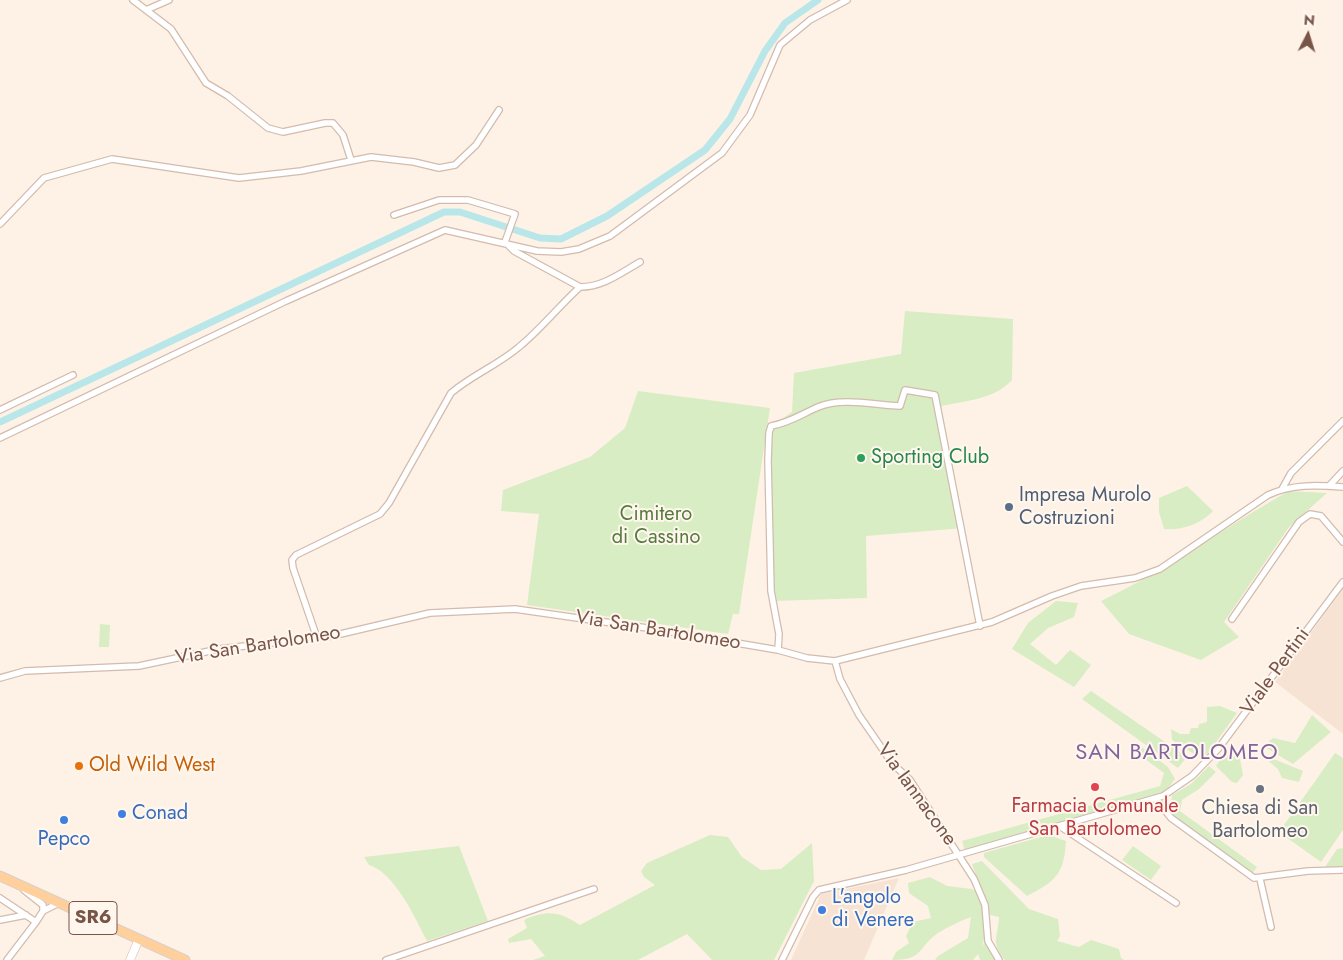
<!DOCTYPE html>
<html>
<head>
<meta charset="utf-8">
<style>
	body { margin:0 }
	#map { position:relative; width:1343px; height:960px; overflow:hidden; background:#fef2e6; font-family:Jost,sans-serif }
	canvas { display:block }
	.north { position:absolute; left:1283px; top:10px; width:50px; height:50px; -webkit-text-stroke:4px #fff7ee; paint-order:stroke; rotate:5deg; font-size:14px; font-weight:700; line-height:20px; text-align:center; color:#795549 }
	.north::after { content:''; display:block; margin:auto; width:18px; height:22px; background:#795549; clip-path:polygon(50% 0,100% 100%,50% 72%,0 100%) }
</style>
</head>
<body>
<div id="map">
<canvas width="1343" height="960"></canvas>
<div class="north">N</div>
</div>
<script>
const ctx = document.querySelector('canvas').getContext('2d');
ctx.lineJoin = 'round';
function fillPath(path, color) {
  ctx.fillStyle = color;
  ctx.fill(path, 'evenodd');
}
function trace(path, color, width, dash) {
  ctx.strokeStyle = color;
  ctx.lineWidth = width;
  ctx.lineCap = dash ? 'butt' : 'round';
  ctx.setLineDash(dash || []);
  ctx.stroke(path);
}
function label(font, color, halo, rows, align = 'center') {
  ctx.font = font + ' Jost,sans-serif';
  ctx.lineWidth = 4;
  ctx.setLineDash([]);
  ctx.textBaseline = 'middle';
  ctx.strokeStyle = halo;
  ctx.fillStyle = color;
  for (const [text, x, y, turn = 0] of rows) {
    ctx.save();
    ctx.translate(x, y);
    ctx.rotate((+turn || 0) * Math.PI / 180);
    ctx.textAlign = isNaN(turn) ? turn : align;
    if (halo) ctx.strokeText(text, 0, 0);
    ctx.fillText(text, 0, 0);
    ctx.restore();
  }
}
fillPath(new Path2D(`
	M 1343,589 L 1343,734 L 1275,682 Z
	M 899,878 L 864,960 L 791,960 L 821,894 Z`), '#f6e3d4');
fillPath(new Path2D(`
	M 905,311 L 1013,319 L 1012,380 C 995,399 966,401 941,406 L 964,528 L 866,536 L 867,598 L 773,601 L 771,426 L 792,412 L 794,373 L 901,354 Z
	M 638,391 L 770,408 L 739,614 L 733,614 L 728,634 L 527,605 L 539,514 L 501,511 L 503,490 L 590,457 L 625,428 Z
	M 1187,486 L 1213,511 C 1201,524 1181,531 1164,529 L 1159,512 L 1159,498 Z
	M 1289,491 L 1327,493 L 1289,527 L 1224,622 L 1239,637 L 1201,660 L 1129,634 L 1101,601 C 1167,570 1225,527 1289,491 Z
	M 1056,601 L 1078,603 L 1074,617 L 1048,628 L 1030,644 L 1056,665 L 1070,650 L 1091,665 L 1074,687 L 1012,649 L 1028,623 Z
	M 100,624 L 110,625 L 109,647 L 99,647 Z
	M 1091,691 L 1187,757 L 1178,768 L 1082,699 Z
	M 1220,706 L 1237,713 L 1203,760 L 1172,740 L 1171,729 L 1180,734 L 1189,734 L 1191,728 L 1198,728 L 1199,724 L 1207,722 L 1207,707 Z
	M 1312,715 L 1331,732 L 1293,764 L 1263,746 L 1273,738 L 1295,743 Z
	M 1135,742 L 1168,767 L 1175,779 L 1167,790 L 1149,798 L 965,851 L 962,841 L 1160,786 L 1164,773 L 1130,748 Z
	M 1225,751 L 1240,759 L 1243,775 L 1237,783 L 1232,782 L 1216,766 Z
	M 1259,753 L 1303,771 L 1299,782 L 1282,778 L 1278,769 Z
	M 1335,753 L 1343,758 L 1343,830 L 1321,862 L 1279,832 Z
	M 1209,766 L 1216,772 L 1199,789 L 1182,800 L 1180,811 L 1257,867 L 1252,874 L 1172,815 L 1170,810 L 1172,795 L 1191,784 Z
	M 710,835 L 728,837 L 742,857 L 761,870 L 781,869 L 812,843 L 814,881 L 774,960 L 712,960 L 687,934 L 638,960 L 533,960 L 545,956 L 531,939 L 509,943 L 508,939 L 527,928 L 524,920 C 547,910 558,911 580,925 L 655,885 L 644,877 L 641,871 L 647,863 Z
	M 1048,835 L 1066,841 C 1064,874 1056,881 1027,896 L 984,857 L 984,853 Z
	M 459,846 L 488,921 L 427,941 C 415,918 395,873 369,865 L 364,857 Z
	M 1133,846 L 1161,866 L 1151,880 L 1122,860 Z
	M 1343,848 L 1343,867 L 1325,867 L 1337,849 Z
	M 982,861 L 1029,909 L 1058,919 L 1060,936 L 1057,941 L 1079,947 L 1091,940 L 1119,949 L 1121,958 L 1124,960 L 1005,960 C 990,943 998,937 999,917 L 990,915 L 972,864 Z
	M 930,877 L 947,886 L 972,889 L 978,893 C 983,909 988,930 982,947 L 985,941 L 999,960 L 980,960 L 978,954 L 973,960 L 935,960 L 938,956 L 968,938 L 971,917 C 960,921 948,927 938,933 C 917,948 924,960 892,960 L 896,952 L 909,943 L 906,936 L 913,922 L 931,918 L 928,906 L 909,893 L 908,883 Z`), '#d8edc3');
trace(new Path2D(`
	M 0,422 L 444,212 L 460,212 L 540,238 L 561,239 L 607,216 L 705,150 L 730,119 L 765,51 L 785,23 L 818,0`), '#b9e7e9', 7);
const minor = new Path2D(`
	M 133,0 L 171,29 L 206,83 L 228,96 L 268,128 L 283,132 L 325,123 L 333,123 L 343,135 L 351,160
	M 146,10 L 169,0
	M 0,224 L 44,178 L 112,159 L 239,178 L 301,171 L 371,157 L 414,162 L 439,168 L 455,165 L 476,145 L 499,110
	M 580,287 C 603,287 621,273 640,262
	M 0,410 L 73,375
	M 0,438 L 286,301 L 445,230 L 537,251 L 561,252 L 579,249 L 610,236 L 722,153 L 750,115 L 780,45 L 810,20 L 847,0
	M 1329,486 L 1343,471
	M 1282,489 L 1291,473 L 1343,421
	M 1232,619 L 1299,522 L 1310,514 L 1321,516 L 1343,542
	M 317,638 L 293,568 L 292,560 L 296,555 L 380,514 L 389,503 L 451,393 C 472,375 498,365 519,347 C 541,329 559,306 580,287 L 514,251 L 505,242 L 515,214 L 468,200 L 439,200 L 394,215
	M 778,650 L 779,634 L 771,591 L 768,461 L 769,433 L 771,426 C 789,423 802,414 818,407 C 842,397 875,405 900,406 L 905,390 L 935,395 L 980,626
	M 835,661 L 840,679 L 859,715 L 892,763 L 910,780 L 974,879 L 985,905 L 988,941 L 999,960
	M 0,678 L 25,671 L 139,666 L 219,649 L 332,636 L 430,613 L 515,609 L 654,629 L 778,650 L 807,658 L 835,661 L 992,622 L 1052,596 L 1081,586 L 1135,578 L 1160,569 L 1268,495 C 1292,484 1316,485 1343,487
	M 1156,799 L 1171,818 L 1254,878 L 1308,871 L 1343,870
	M 1061,827 L 1176,903
	M 1260,879 L 1271,927
	M 24,890 L 43,905 L 43,911
	M 0,898 L 36,922 L 43,911 L 59,903
	M 0,920 L 26,915
	M 7,960 L 36,922
	M 386,960 L 594,889
	M 782,960 L 813,897 L 819,890 L 906,870 L 1163,796 L 1192,776 L 1218,749 L 1343,582`);
const tertiary = new Path2D(`
	M 130,960 L 139,939`);
const primary = new Path2D(`
	M 0,876 L 185,960`);
trace(minor, '#d3bbae', 8);
trace(tertiary, '#d3bbae', 9);
trace(primary, '#d9cfcc', 11);
trace(minor, '#fff', 5.5);
trace(tertiary, '#fff', 8);
trace(primary, '#ffd09c', 9);
for (const [x, y, r, color] of [
	[861,458,5,"#2e9e5b"],
	[1009,507,5,"#5c6f8a"],
	[79,766,5,"#e8710a"],
	[1095,787,5,"#e0444e"],
	[1260,789,5,"#6b7280"],
	[122,814,5,"#3f7fe0"],
	[64,820,5,"#3f7fe0"],
	[822,910,5,"#3f7fe0"]
]) {
  const dot = new Path2D();
  dot.arc(x, y, r, 0, 2 * Math.PI);
  ctx.fillStyle = color;
  ctx.fill(dot);
  trace(dot, '#fff7ee', 2);
}
for (const [x, y, w] of [
	[93,918,48]
]) {
  const box = new Path2D();
  box.roundRect(x - w / 2, y - 16.5, w, 33, 4);
  ctx.fillStyle = '#fff7ee';
  ctx.fill(box);
  trace(box, '#795549', 1);
}
label('bold 19px', '#795549', null, [
	["SR6",93,918]
]);
label('20px', '#27864d', '#fff7ee', [
	["Sporting Club",871,458]
], 'left');
label('20px', '#4e5e75', '#fff7ee', [
	["Impresa Murolo",1019,496],
	["Costruzioni",1019,519]
], 'left');
label('20px', '#557a3d', '#fff7ee', [
	["Cimitero",656,515],
	["di Cassino",656,538]
]);
label('20px', '#795549', '#fff7ee', [
	["Via San Bartolomeo",658,631,9],
	["Via San Bartolomeo",258,646,-9],
	["Viale Pertini",1276,672,-54],
	["Via Iannacone",916,795,54]
]);
label('20px', '#c56008', '#fff7ee', [
	["Old Wild West",89,766]
], 'left');
label('20px', '#be3a42', '#fff7ee', [
	["Farmacia Comunale",1095,807],
	["San Bartolomeo",1095,830]
]);
label('20px', '#5b616d', '#fff7ee', [
	["Chiesa di San",1260,809],
	["Bartolomeo",1260,832]
]);
label('20px', '#366cbe', '#fff7ee', [
	["Conad",132,814],
	["Pepco",64,840,"center"],
	["L'angolo",832,898],
	["di Venere",832,921]
], 'left');
ctx.letterSpacing = '1px';
label('22px', '#84649d', '#fff7ee', [
	["SAN BARTOLOMEO",1177,754]
]);
ctx.letterSpacing = '0px';
</script>
</body>
</html>
